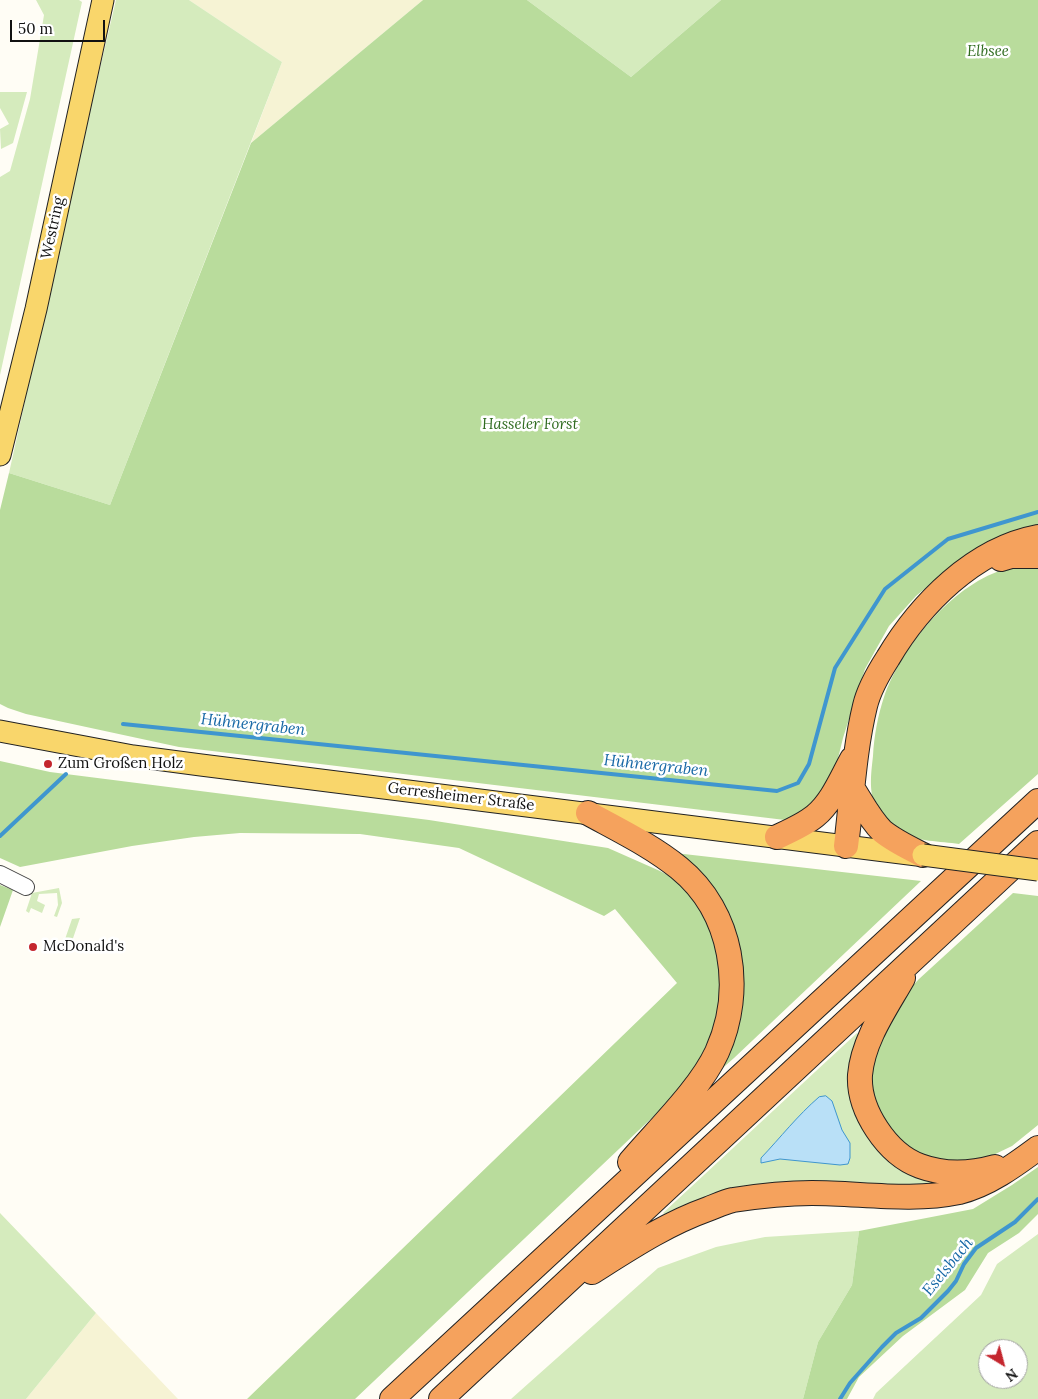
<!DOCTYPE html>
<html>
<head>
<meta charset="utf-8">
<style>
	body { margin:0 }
	#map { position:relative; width:1038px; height:1399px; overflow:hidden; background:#fffdf5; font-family:Lora,serif }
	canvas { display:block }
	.north { position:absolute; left:978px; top:1339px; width:50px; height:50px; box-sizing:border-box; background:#fff; border:1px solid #a0a0a0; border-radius:50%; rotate:143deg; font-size:14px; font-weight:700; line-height:20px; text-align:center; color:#111 }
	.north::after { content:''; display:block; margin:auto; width:18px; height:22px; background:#c4262e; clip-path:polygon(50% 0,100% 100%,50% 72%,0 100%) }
	.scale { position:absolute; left:10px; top:20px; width:95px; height:22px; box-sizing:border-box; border:2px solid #111; border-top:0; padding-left:6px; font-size:15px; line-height:18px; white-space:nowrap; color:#111; -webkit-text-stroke:4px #fff; paint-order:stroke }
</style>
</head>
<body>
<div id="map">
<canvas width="1038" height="1399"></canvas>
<div class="north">N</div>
<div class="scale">50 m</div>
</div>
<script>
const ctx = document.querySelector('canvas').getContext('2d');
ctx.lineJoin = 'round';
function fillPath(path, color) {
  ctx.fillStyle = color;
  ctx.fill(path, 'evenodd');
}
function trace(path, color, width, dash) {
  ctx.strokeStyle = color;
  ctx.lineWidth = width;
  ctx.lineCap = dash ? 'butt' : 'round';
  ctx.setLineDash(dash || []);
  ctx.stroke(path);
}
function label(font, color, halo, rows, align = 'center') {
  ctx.font = font + ' Lora,serif';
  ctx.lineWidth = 5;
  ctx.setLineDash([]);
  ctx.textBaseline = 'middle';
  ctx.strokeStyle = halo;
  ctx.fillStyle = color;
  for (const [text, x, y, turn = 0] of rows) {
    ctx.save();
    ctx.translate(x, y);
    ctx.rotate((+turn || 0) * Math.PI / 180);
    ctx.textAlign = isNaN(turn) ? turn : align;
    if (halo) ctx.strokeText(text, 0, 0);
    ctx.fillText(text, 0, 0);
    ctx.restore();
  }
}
fillPath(new Path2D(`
	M 189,0 L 423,0 L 251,143 L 282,62 Z
	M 96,1313 L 178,1399 L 26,1399 Z`), '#f6f3d4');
fillPath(new Path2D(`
	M 36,0 L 79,0 L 82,2 L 0,375 L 0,177 L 10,171 L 30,99 L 44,15 Z
	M 116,0 L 189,0 L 282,62 L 110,505 L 9,473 L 80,153 Z
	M 527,0 L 721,0 L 631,77 Z
	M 0,92 L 27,92 L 13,143 L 1,149 L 0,129 L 9,124 L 0,108 Z
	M 59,888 L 62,903 L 57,917 L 54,916 L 58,905 L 57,893 L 39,894 L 37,901 L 45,905 L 42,913 L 31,908 L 29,913 L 26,911 L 32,893 Z
	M 80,918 L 71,944 L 64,942 L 72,919 Z
	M 857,1033 L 862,1037 L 968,1177 L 901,1192 L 668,1218 L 663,1213 Z
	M 0,1213 L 96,1313 L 26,1399 L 0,1399 Z
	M 859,1231 L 852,1285 L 818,1342 L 803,1399 L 511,1399 L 658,1268 L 716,1247 L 765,1237 Z
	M 1038,1234 L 1038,1399 L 873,1399 L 876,1393 L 981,1295 L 997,1264 ZM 988,1349 L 1018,1349 L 1018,1379 L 988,1379 Z`), '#d5ebbd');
fillPath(new Path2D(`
	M 423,0 L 527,0 L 631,77 L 721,0 L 1038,0 L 1038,531 L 984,547 L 954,564 L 916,596 L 889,626 L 865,669 L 843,738 L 834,775 L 827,794 L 798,818 L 785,820 L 179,747 L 26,714 L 8,708 L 0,704 L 0,510 L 9,473 L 110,505 L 251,143 Z
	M 1028,566 L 1038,568 L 1038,774 L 959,844 C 941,841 916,842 900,832 C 896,829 892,825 888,822 C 885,819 880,815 878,811 C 868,795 871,774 873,756 C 874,736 878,715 884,697 C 902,646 951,587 1002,570 C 1010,567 1020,567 1028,566 Z
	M 0,761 L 50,772 L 429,820 L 608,848 L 660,871 L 684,884 L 706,916 L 719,949 L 722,1017 L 706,1056 L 676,1095 L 355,1399 L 247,1399 L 677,983 L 615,909 L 604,916 L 459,848 L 360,834 L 240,833 L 194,837 L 132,846 L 20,867 L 0,858 Z
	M 675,853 L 921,881 L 734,1058 L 700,1088 L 740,974 Z
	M 0,885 L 13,890 L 0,927 Z
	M 1013,893 L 1038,896 L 1038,1125 L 1012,1146 L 985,1159 L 937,1162 L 915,1153 L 893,1137 L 877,1114 L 871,1091 L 873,1051 L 898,1001 L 919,979 Z
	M 1038,1167 L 1038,1214 L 1019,1233 L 988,1253 L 965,1290 L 903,1336 L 859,1377 L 847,1399 L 803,1399 L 818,1342 L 852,1285 L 859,1231 L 973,1209 L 1012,1185 Z`), '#b9dc9c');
const water = new Path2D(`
	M 826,1096 L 832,1101 L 842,1130 L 850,1143 L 850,1158 L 848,1164 L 840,1165 L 780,1159 L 761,1163 L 761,1158 C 781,1137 797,1116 819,1097 Z`);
fillPath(water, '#b9e0f7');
trace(water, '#3f96cf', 1);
trace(new Path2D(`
	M 123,724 L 777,791 L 798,783 L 809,764 L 835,668 L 885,589 L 948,539 L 1038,512
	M 0,836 L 66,774
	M 840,1399 L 850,1383 L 882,1347 L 896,1333 L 921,1318 L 948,1291 L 956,1281 L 964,1264 L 976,1248 L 1015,1222 L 1038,1199`), '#3f96cf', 4);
const minor = new Path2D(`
	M 0,874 L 26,887`);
const major = new Path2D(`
	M 0,455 L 36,309 L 103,0
	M 0,731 L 133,756 L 201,765 L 917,855`);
const highway = new Path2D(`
	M 1001,559 L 1011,556 L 1038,556
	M 853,789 C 862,803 870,819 882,831 C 894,841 909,848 923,855
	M 588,813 C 619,830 652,846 679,868 C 733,912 745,990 717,1052 C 700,1089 657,1130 630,1162
	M 777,837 C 790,831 804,825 815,816 C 832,802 841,779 852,759
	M 846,846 C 852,799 854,751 865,706 C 869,689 879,672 888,658 C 920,604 974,549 1038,537
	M 903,978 C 886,1008 863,1040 860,1075 C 858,1110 887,1154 920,1166 C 944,1175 970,1174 995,1167
	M 592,1272 C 630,1248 666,1224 708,1209 C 716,1206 724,1202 733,1200 C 759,1196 785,1193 812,1193 C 861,1193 911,1202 959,1192 C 988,1185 1015,1165 1038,1148
	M 392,1399 L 1038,801
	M 441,1399 L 1038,843`);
trace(minor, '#444', 18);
trace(major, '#222', 23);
trace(highway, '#222', 26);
trace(minor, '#fff', 16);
trace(major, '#f9d66b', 21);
trace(highway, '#f5a25d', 24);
const majorBridge = new Path2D(`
	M 923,855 L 1038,870`);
trace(majorBridge, '#222', 23, []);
trace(majorBridge, '#f9d66b', 21);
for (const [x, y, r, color] of [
	[48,764,5,"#c4262e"],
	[33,947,5,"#c4262e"]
]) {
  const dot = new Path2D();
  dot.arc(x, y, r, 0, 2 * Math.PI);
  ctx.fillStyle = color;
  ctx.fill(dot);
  trace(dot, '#fff', 2);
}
label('italic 15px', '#2f6b1f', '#fff', [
	["Elbsee",988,52],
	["Hasseler Forst",530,425]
]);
label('15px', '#111', '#fff', [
	["Westring",53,228,-78],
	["Gerresheimer Straße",461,797,7]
]);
label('15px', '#111', '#fff', [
	["Zum Großen Holz",58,764],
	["McDonald's",43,947]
], 'left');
label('italic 16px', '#1768a6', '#fff', [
	["Hühnergraben",253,725,6],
	["Hühnergraben",656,766,6],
	["Eselsbach",948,1267,-51]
]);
</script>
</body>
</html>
